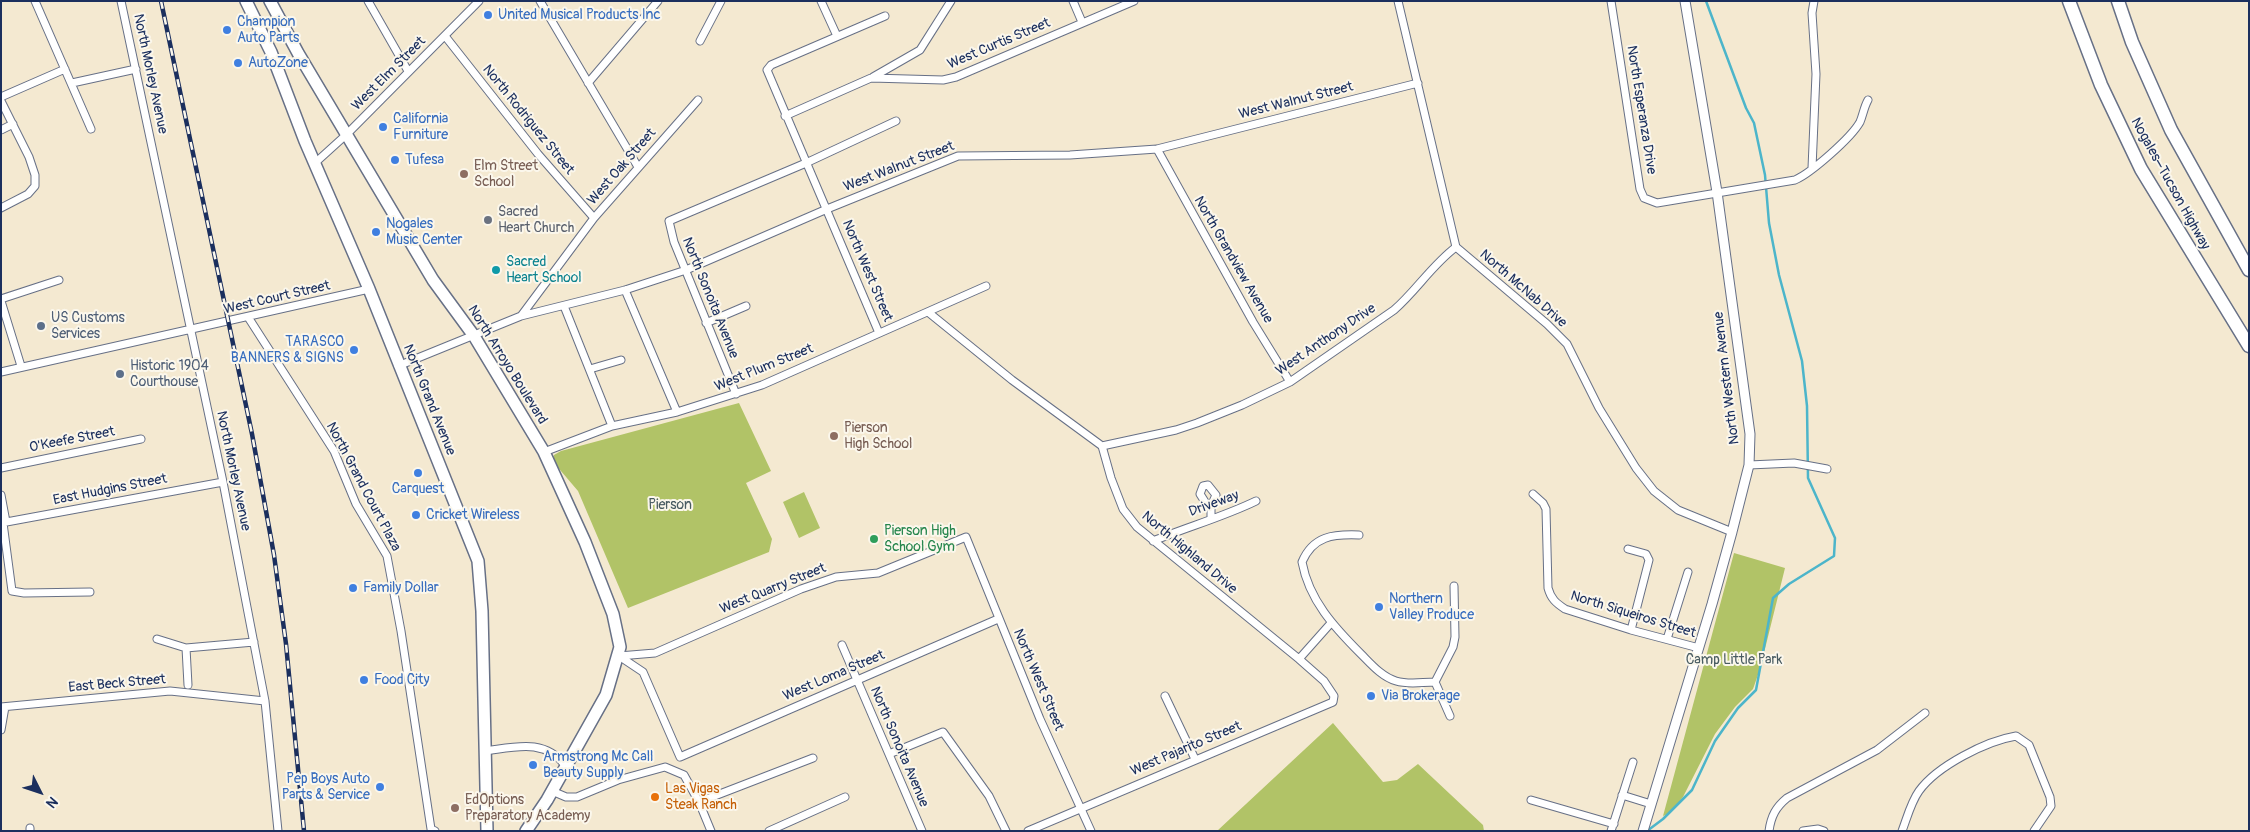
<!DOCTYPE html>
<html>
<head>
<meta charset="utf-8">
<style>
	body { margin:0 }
	#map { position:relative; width:2250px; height:832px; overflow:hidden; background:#f4e9d1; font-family:Pangolin,sans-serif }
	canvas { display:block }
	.frame { position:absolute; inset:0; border:2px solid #1b2f5e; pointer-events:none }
	.north { position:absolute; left:15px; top:767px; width:50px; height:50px; -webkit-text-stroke:4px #fbf7ec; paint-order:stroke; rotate:131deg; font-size:14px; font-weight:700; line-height:20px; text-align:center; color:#1b2f5e }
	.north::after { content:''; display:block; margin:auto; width:18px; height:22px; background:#1b2f5e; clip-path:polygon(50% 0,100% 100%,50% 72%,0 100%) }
</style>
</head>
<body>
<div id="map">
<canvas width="2250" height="832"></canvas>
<div class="frame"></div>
<div class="north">N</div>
</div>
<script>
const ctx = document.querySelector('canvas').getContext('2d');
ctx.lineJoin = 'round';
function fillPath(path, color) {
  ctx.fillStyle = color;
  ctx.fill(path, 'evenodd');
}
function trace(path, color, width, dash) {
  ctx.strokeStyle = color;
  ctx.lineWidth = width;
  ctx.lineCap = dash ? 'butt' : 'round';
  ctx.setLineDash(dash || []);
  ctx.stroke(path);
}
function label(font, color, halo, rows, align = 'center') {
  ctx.font = font + ' Pangolin,sans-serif';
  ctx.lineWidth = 4;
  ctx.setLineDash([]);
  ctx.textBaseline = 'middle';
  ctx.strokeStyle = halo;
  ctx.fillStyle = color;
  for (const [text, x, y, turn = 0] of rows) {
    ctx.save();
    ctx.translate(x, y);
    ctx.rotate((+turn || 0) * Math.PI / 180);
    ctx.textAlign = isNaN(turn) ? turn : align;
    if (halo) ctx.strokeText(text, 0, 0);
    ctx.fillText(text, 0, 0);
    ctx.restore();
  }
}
fillPath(new Path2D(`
	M 739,403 L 771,471 L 746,483 L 772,539 L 769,552 L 628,608 L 578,491 L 555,464 L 553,459 L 554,455 L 561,451 Z
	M 804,492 L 820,528 L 799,538 L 783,502 Z
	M 1734,553 L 1785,568 L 1760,669 L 1753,689 L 1735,707 L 1715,734 L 1683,797 L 1670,813 L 1663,816 Z
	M 1333,723 L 1383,782 L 1397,780 L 1418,764 L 1483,825 L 1484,831 L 1217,831 Z`), '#b1c367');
trace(new Path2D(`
	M 1647,831 L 1663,819 L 1692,790 L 1715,741 L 1738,708 L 1756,690 L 1773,598 L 1789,584 L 1834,556 L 1835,538 L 1808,478 L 1807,406 L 1802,361 L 1779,275 L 1769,223 L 1765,175 L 1754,123 L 1746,108 L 1706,1`), '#4cb5ca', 2.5);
const minor = new Path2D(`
	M 35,1 L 91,129
	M 121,1 L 223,482 L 265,701 L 278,831
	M 368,1 L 408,71
	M 540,1 L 638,167
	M 821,1 L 837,36
	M 1073,1 L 1082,22
	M 1398,1 L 1456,247 L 1547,324 L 1567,344 L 1599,408 L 1636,468 L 1654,491 L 1678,510 L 1732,532
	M 1611,1 L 1640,189 L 1644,198 L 1657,203 L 1795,180 C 1811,173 1851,138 1860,122 C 1863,115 1864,107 1868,100
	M 445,36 L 538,154 L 594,218
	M 700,41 L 721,1
	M 873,77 L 920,50 L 951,1
	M 72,83 L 136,69
	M 588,83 L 658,1
	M 1,97 L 65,69
	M 1,101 L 29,157 L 35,175 L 35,186 L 28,194 L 1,208
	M 785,116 L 871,78 L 943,80 L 956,77 L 1134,1
	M 1,130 L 13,124
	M 1157,149 L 1253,322 L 1290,382
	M 315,163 L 347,134 L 479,1
	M 1812,168 L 1816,74 L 1812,13 L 1814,1
	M 625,290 L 677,412
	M 1,299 L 59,280
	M 1,301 L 21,366
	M 564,306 L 612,426
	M 928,312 L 1012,380 L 1102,446 L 1111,478 L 1123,509 L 1137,527 L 1299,659 L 1324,681 L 1334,696 L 1333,702 L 1028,831
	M 521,316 L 625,290 L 686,270 L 827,209 L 958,156 L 1070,155 L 1157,149 L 1418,83
	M 248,317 L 334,451 L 356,504 L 387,556 L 401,631 L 431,829 L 435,831
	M 706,323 L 746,306
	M 879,333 L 767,70 L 771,65 L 885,16
	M 398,366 L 521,316 L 594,218 L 698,100
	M 590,369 L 621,360
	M 1,372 L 369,289
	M 736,394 L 674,242 L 669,221 L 806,163 L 896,121
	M 1102,446 L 1176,430 L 1197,423 L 1242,405 L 1290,382 L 1394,310 C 1416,291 1432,265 1456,247
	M 544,452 L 612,426 L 677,412 L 762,385 L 986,286
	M 1749,465 L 1794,463 L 1827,469
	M 1,468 L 141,439
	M 1533,494 L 1543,503 L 1546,509 L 1548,588 C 1551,599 1556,603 1565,609 L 1631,630 L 1699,648
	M 1,495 L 6,522
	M 1211,506 L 1207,505 L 1200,494 L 1203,486 L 1208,485 L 1216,495 L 1211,506 L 1211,519
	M 1,523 L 223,482
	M 3,523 L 12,591 L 24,593 L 90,592
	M 1359,535 C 1333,534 1313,536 1302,562 C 1309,600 1334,627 1361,654 C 1371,664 1382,677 1396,681 C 1409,685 1422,682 1435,682 L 1453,647 L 1455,637 L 1454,586
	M 1153,541 C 1187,527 1223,517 1256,501
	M 1628,549 L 1646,554 L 1649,560 L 1631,630
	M 157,639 L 186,648 L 254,642
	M 1667,639 L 1688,572
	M 842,645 L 922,831
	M 186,648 L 188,685
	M 619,656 L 655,653 L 801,589 L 836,577 L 878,573 L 966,537 L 1040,719 L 1091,831
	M 619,656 L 643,672 L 680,757 L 998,619
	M 1299,659 L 1331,623
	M 1435,682 L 1450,716
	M 1165,696 L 1195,759
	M 1,707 L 170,691 L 265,701
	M 1,730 L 5,707
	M 485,751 C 516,747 544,738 566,766
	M 889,754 L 943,732 L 989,796 L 1006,831
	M 552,791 L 566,797 L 577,797 L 618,780 L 665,767 L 684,775 L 699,802 L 711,831
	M 1622,795 L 1651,804
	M 1531,800 L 1614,824
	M 699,802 L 813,758
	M 30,828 L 30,831
	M 769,831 L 845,797
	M 1611,831 L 1633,762
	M 1769,831 C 1771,816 1776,807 1787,798 L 1877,750 L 1925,713
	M 1803,831 L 1818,829 L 1824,831
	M 1902,831 C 1907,818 1911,802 1919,791 C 1937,766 1986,741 2016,736 L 2029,745 L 2050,797 L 2051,806 L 2034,831`);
const tertiary = new Path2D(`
	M 1643,831 L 1712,604 L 1732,532 L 1749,465 L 1750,434 L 1717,192 L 1685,1`);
const primary = new Path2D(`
	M 246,1 L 271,52 L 305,141 L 369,289 L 478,561 L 482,611 L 487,831
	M 270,1 L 298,53 L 433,280 L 474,336 L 544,452 L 585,542 L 613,614 L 620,647 L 606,695 L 547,800 L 526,831`);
const motorway = new Path2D(`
	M 2069,1 L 2101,85 L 2141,169 L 2249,346
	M 2118,1 L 2132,42 L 2171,130 L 2249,270`);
trace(minor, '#677086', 9);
trace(tertiary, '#677086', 11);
trace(primary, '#677086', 14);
trace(motorway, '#677086', 15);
trace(minor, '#fff', 7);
trace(tertiary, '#fff', 9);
trace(primary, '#fff', 11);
trace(motorway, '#fff', 12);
const rail = new Path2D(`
	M 161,1 L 252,434 L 274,555 L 286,644 L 304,831`);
trace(rail, '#1b2f5e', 4.5);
trace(rail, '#fbf7ec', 2.5, [8]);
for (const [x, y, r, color] of [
	[488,15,5,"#3f7fe0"],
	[227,30,5,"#3f7fe0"],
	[238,63,5,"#3f7fe0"],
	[383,127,5,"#3f7fe0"],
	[395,160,5,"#3f7fe0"],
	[464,174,5,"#8d6e63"],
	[488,220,5,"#6b7280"],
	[376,232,5,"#3f7fe0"],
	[496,270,5,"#0f9aa8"],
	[41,326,5,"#5c6f8a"],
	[354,350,5,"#3f7fe0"],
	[120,374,5,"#5c6f8a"],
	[834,436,5,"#8d6e63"],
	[418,473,5,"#3f7fe0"],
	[416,515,5,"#3f7fe0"],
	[874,539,5,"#2e9e5b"],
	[353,588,5,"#3f7fe0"],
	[1379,607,5,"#3f7fe0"],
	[364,680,5,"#3f7fe0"],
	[1371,696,5,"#3f7fe0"],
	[533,765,5,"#3f7fe0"],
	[380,787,5,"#3f7fe0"],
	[655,797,5,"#e8710a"],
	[455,808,5,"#8d6e63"]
]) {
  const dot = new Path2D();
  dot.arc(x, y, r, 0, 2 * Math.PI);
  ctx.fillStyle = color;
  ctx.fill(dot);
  trace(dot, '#fbf7ec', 2);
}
label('14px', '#366cbe', '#fbf7ec', [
	["United Musical Products Inc",498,15],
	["Champion",237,22],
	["Auto Parts",237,38],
	["AutoZone",248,63],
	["California",393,119],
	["Furniture",393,135],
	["Tufesa",405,160],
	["Nogales",386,224],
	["Music Center",386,240],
	["TARASCO",344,342,"right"],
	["BANNERS & SIGNS",344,358,"right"],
	["Carquest",418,489,"center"],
	["Cricket Wireless",426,515],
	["Family Dollar",363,588],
	["Northern",1389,599],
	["Valley Produce",1389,615],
	["Food City",374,680],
	["Via Brokerage",1381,696],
	["Armstrong Mc Call",543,757],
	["Beauty Supply",543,773],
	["Pep Boys Auto",370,779,"right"],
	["Parts & Service",370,795,"right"]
], 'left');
label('14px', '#1b2f5e', '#fbf7ec', [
	["West Curtis Street",999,44,-23],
	["North Morley Avenue",150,74,78],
	["West Elm Street",389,74,-45],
	["West Walnut Street",1296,101,-14],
	["North Esperanza Drive",1641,110,81],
	["North Rodriguez Street",528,120,51],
	["West Oak Street",622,167,-49],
	["West Walnut Street",899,167,-21],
	["Nogales–Tucson Highway",2170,184,61],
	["North Grandview Avenue",1233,260,60],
	["North West Street",867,271,67],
	["North McNab Drive",1523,289,41],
	["West Court Street",277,298,-13],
	["North Sonoita Avenue",710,298,68],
	["West Anthony Drive",1326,340,-34],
	["North Arroyo Boulevard",507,365,58],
	["West Plum Street",764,368,-22],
	["North Western Avenue",1727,378,-97],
	["North Grand Avenue",429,400,68],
	["O'Keefe Street",72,440,-11],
	["North Morley Avenue",233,471,78],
	["North Grand Court Plaza",363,487,62],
	["East Hudgins Street",110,490,-11],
	["Driveway",1214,504,-20],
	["North Highland Drive",1189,553,40],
	["West Quarry Street",773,589,-22],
	["North Siqueiros Street",1633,615,17],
	["West Loma Street",834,676,-23],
	["North West Street",1038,680,67],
	["East Beck Street",117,684,-5],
	["North Sonoita Avenue",899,747,67],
	["West Pajarito Street",1186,749,-23]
]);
label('14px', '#785e54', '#fbf7ec', [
	["Elm Street",474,166],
	["School",474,182],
	["Pierson",844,428],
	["High School",844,444],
	["EdOptions",465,800],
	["Preparatory Academy",465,816]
], 'left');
label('14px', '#5b616d', '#fbf7ec', [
	["Sacred",498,212],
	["Heart Church",498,228]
], 'left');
label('14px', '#0d838f', '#fbf7ec', [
	["Sacred",506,262],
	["Heart School",506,278]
], 'left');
label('14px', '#4e5e75', '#fbf7ec', [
	["US Customs",51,318],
	["Services",51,334],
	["Historic 1904",130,366],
	["Courthouse",130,382]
], 'left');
label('14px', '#485b61', '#fbf7ec', [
	["Pierson",670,505],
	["Camp Little Park",1734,660]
]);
label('14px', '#27864d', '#fbf7ec', [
	["Pierson High",884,531],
	["School Gym",884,547]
], 'left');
label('14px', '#c56008', '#fbf7ec', [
	["Las Vigas",665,789],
	["Steak Ranch",665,805]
], 'left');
</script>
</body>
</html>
